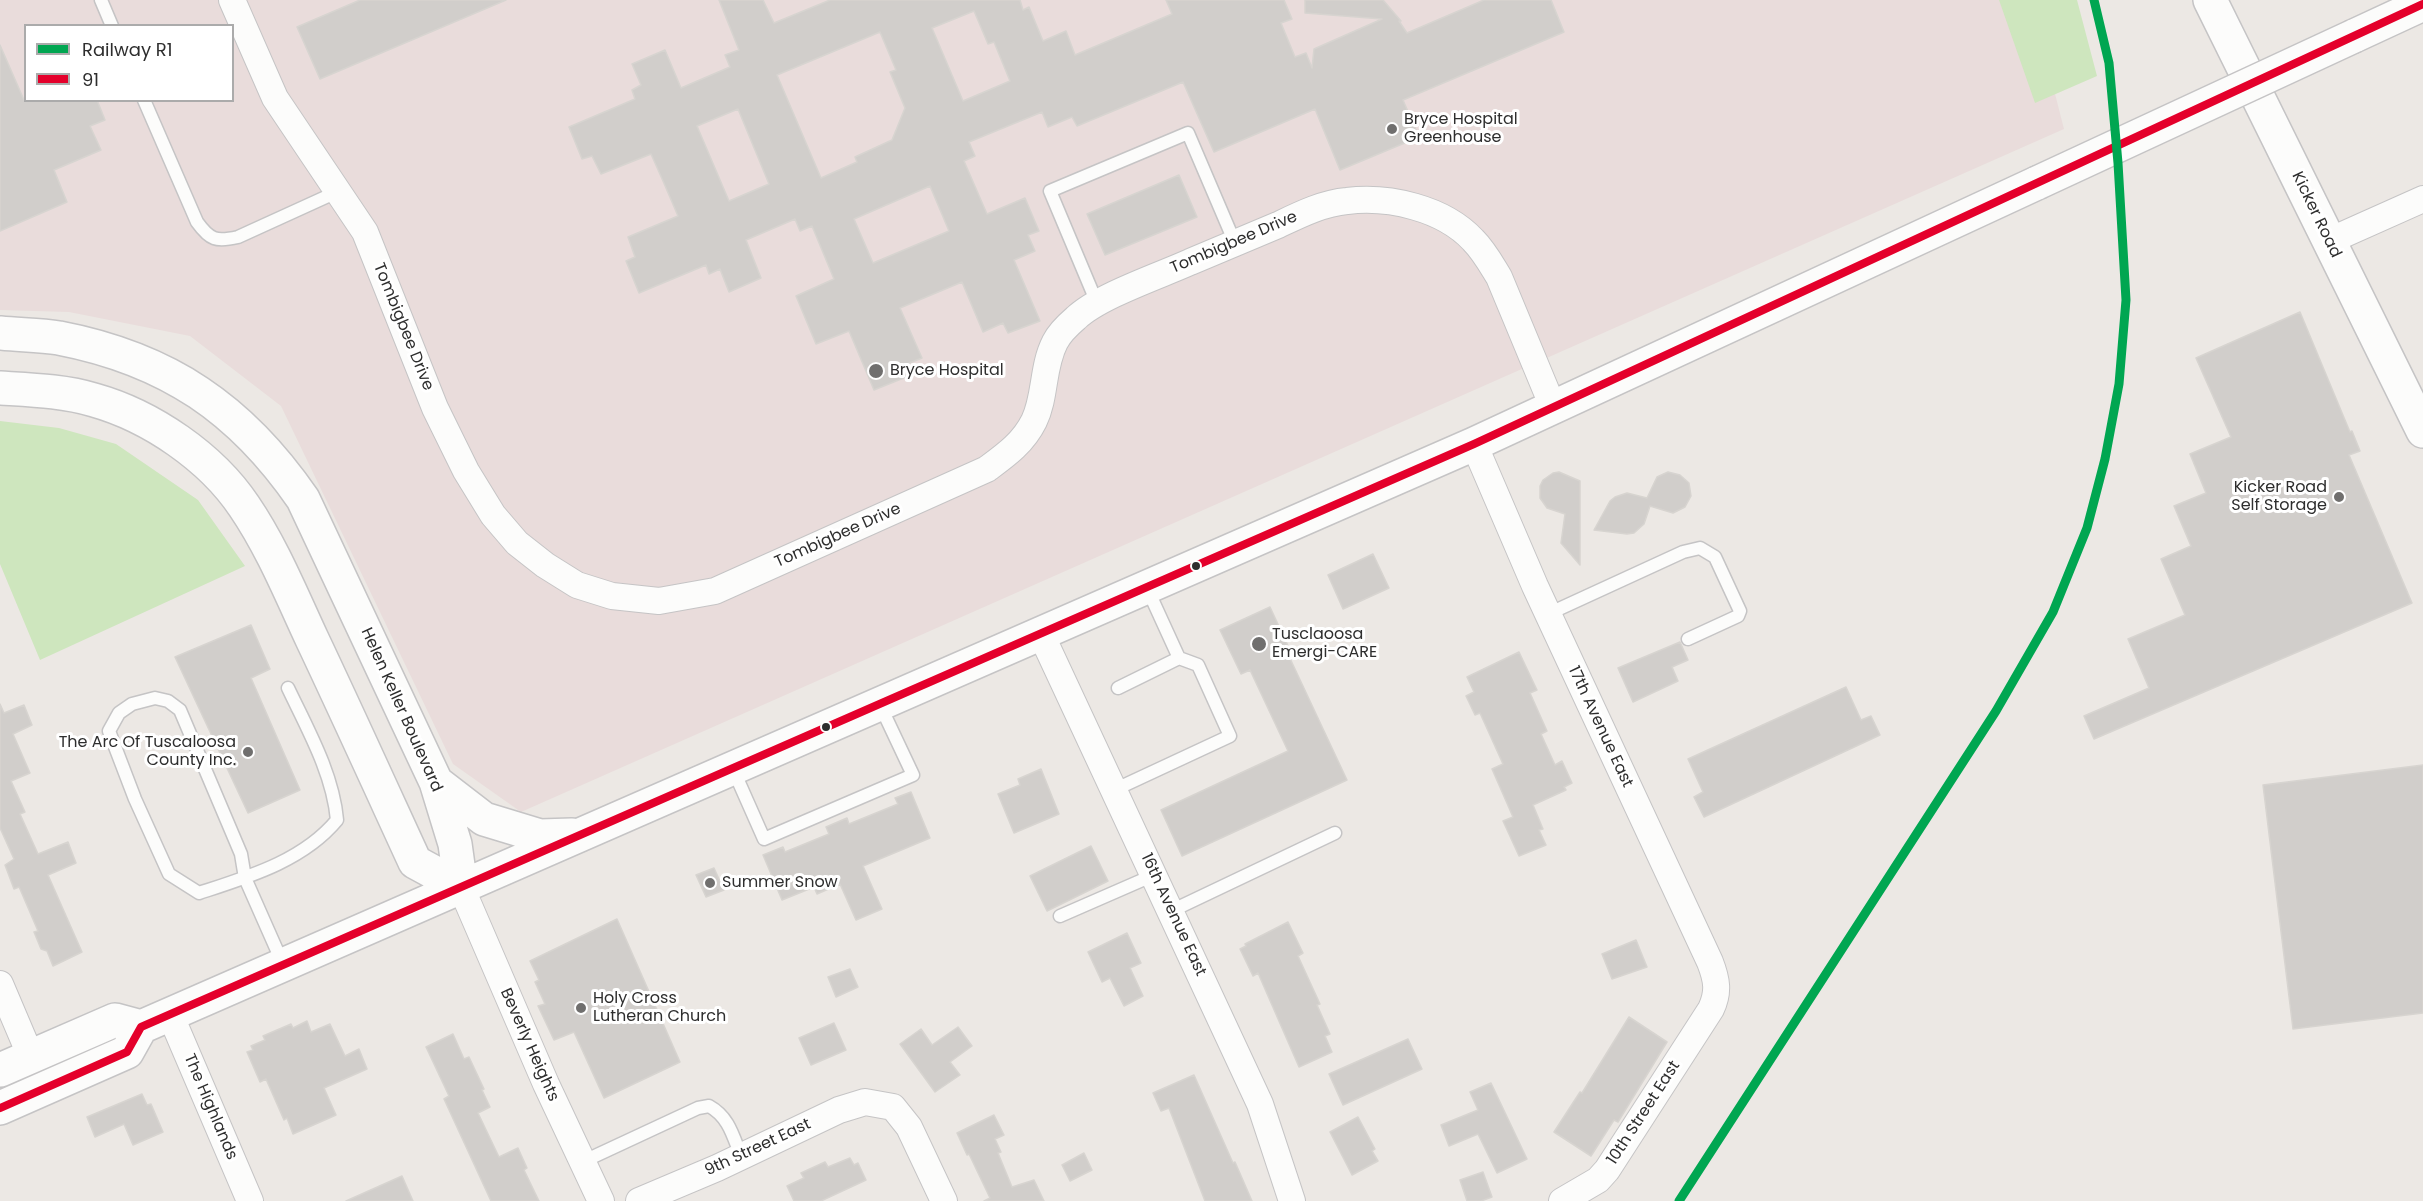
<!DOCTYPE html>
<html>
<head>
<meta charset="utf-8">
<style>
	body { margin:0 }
	#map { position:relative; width:2423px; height:1201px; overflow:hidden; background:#ece8e4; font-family:Poppins,sans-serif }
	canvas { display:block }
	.legend { position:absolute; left:24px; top:24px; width:210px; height:78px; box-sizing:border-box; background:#fff; border:2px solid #ababab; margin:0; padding:8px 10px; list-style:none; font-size:18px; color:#2e2e2e }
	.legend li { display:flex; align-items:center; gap:12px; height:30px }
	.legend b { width:30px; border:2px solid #ababab }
</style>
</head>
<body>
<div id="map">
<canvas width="2423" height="1201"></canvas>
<ul class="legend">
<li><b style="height:8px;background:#00a651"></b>Railway R1</li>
<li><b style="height:8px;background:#e4002b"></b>91</li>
</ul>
</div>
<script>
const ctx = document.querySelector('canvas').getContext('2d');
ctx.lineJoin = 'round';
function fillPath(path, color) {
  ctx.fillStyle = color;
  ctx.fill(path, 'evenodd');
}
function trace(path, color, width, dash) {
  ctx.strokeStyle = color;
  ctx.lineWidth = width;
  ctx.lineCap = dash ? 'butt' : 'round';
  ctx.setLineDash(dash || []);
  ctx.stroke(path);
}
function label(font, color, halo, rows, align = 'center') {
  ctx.font = font + ' Poppins,sans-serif';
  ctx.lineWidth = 6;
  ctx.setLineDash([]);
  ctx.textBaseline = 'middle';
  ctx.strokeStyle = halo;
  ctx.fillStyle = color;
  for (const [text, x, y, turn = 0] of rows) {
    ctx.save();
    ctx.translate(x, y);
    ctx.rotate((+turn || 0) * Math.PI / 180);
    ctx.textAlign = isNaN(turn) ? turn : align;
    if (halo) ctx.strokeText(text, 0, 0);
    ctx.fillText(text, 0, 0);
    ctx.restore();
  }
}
fillPath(new Path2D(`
	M 0,0 L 2031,0 L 2064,129 L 521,812 L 453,764 L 281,406 L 190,336 L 69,312 L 0,310 ZM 26,26 L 232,26 L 232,100 L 26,100 Z`), '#e9dcdb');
fillPath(new Path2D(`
	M 1999,0 L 2077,0 L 2097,76 L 2035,103 Z
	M 0,421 L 59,428 L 116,444 L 198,500 L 245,566 L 40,660 L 0,564 Z`), '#cee6be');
const building = new Path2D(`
	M 360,0 L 506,0 L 320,79 L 297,27 Z
	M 719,0 L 763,0 L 774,23 L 830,0 L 1020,0 L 1023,10 L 1029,7 L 1043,41 L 1066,31 L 1075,55 L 1172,14 L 1166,0 L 1284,0 L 1292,19 L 1281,23 L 1295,57 L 1306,53 L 1312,68 L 1314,49 L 1382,19 L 1305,13 L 1305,0 L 1383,0 L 1401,21 L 1399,21 L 1407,33 L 1484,0 L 1551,0 L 1564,32 L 1403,100 L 1419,137 L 1340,170 L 1315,109 L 1214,152 L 1183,82 L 1077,126 L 1072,117 L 1048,127 L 1042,112 L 969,142 L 975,156 L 964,161 L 987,214 L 1025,198 L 1039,231 L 1028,235 L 1035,251 L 1014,260 L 1040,321 L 1008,333 L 1003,323 L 983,332 L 962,282 L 900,308 L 922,358 L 902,366 L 906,377 L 874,390 L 849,331 L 816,344 L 796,296 L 834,279 L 812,226 L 800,231 L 795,219 L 746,240 L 761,278 L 729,292 L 720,269 L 709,274 L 706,265 L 639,293 L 626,261 L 635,257 L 628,237 L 678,216 L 663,181 L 651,154 L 601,174 L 592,156 L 582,159 L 569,127 L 635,99 L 632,90 L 641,85 L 632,64 L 665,50 L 681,88 L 730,67 L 725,55 L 739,50 ZM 974,11 L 988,44 L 994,42 L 1010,81 L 963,101 L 932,28 ZM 880,32 L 896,70 L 890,72 L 905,108 L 892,140 L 855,157 L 857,162 L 821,178 L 777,75 ZM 738,109 L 769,184 L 729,201 L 697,126 ZM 930,186 L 949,231 L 873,263 L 854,219 Z
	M 0,45 L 24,100 L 97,100 L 105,120 L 90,126 L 101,150 L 54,170 L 67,202 L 0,231 Z
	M 1179,175 L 1197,217 L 1105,255 L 1087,214 Z
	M 2300,312 L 2350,432 L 2352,431 L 2360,451 L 2349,455 L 2412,603 L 2094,739 L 2084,716 L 2149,688 L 2128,639 L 2185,615 L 2161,559 L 2191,546 L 2174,506 L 2206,493 L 2190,454 L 2231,437 L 2196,358 Z
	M 1559,472 L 1580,481 L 1580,565 L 1561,543 L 1565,514 L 1547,508 L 1540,498 L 1540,486 L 1543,480 L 1553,473 Z
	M 1668,472 L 1680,475 L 1689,483 L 1691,496 L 1685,507 L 1673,513 L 1650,506 L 1644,524 L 1634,533 L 1627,534 L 1594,530 L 1610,501 L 1615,497 L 1627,493 L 1647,498 L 1657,477 Z
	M 1373,554 L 1389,588 L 1343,609 L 1328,575 Z
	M 1270,607 L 1290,650 L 1287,652 L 1347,780 L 1182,856 L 1161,810 L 1288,751 L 1250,670 L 1241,674 L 1220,630 Z
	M 251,625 L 270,669 L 251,678 L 300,790 L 248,813 L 175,657 Z
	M 1680,642 L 1688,660 L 1672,667 L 1678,681 L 1633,702 L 1618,668 Z
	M 1519,652 L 1537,690 L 1530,693 L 1547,731 L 1541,734 L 1555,765 L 1562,761 L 1572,783 L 1564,787 L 1566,790 L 1533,805 L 1543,829 L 1539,830 L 1546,845 L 1519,856 L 1503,821 L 1513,817 L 1492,769 L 1503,764 L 1480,713 L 1475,715 L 1466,696 L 1474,692 L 1467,677 Z
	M 1846,687 L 1861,720 L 1871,716 L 1880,735 L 1704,817 L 1694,797 L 1703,792 L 1688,759 Z
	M 0,704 L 4,713 L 24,705 L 32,725 L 13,734 L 30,773 L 11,781 L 25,812 L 20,814 L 38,854 L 68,842 L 76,863 L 48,875 L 82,952 L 53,966 L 47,951 L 41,949 L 34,932 L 38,931 L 20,889 L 19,887 L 14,889 L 5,865 L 14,859 L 0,828 Z
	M 2423,765 L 2423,1013 L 2293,1029 L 2263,785 Z
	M 1041,769 L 1059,814 L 1014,833 L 998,794 L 1020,785 L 1018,779 Z
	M 911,792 L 930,838 L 863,866 L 882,909 L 856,920 L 840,884 L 817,894 L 814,887 L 782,900 L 763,855 L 783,847 L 785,852 L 829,834 L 826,827 L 847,818 L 849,824 L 898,804 L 895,798 Z
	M 1091,846 L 1108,881 L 1047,911 L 1030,876 Z
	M 714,868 L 724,890 L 706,897 L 696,875 Z
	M 617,919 L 680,1062 L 604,1098 L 574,1032 L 554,1040 L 538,1006 L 545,1004 L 535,982 L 539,980 L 530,961 Z
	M 1288,922 L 1303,953 L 1298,956 L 1320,1004 L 1317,1005 L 1330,1034 L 1325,1036 L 1332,1052 L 1299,1067 L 1258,973 L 1253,976 L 1240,949 L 1246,946 L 1245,944 Z
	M 1127,933 L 1141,963 L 1130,968 L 1143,996 L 1124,1006 L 1110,978 L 1102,982 L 1088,952 Z
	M 1636,940 L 1647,967 L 1612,979 L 1602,954 Z
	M 850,969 L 858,987 L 836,997 L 828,977 Z
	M 1629,1017 L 1667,1042 L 1618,1122 L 1614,1120 L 1591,1156 L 1554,1132 L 1580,1092 L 1582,1093 Z
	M 307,1021 L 311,1032 L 330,1024 L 345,1056 L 359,1049 L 367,1069 L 324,1088 L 336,1115 L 293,1134 L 287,1118 L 284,1120 L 266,1079 L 260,1082 L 247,1052 L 253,1050 L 251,1046 L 265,1040 L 263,1036 L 291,1024 L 293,1028 Z
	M 834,1023 L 846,1050 L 811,1065 L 799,1038 Z
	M 958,1027 L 972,1046 L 950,1062 L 960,1075 L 935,1092 L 900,1044 L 921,1029 L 932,1045 Z
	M 453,1034 L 464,1059 L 469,1057 L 484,1089 L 482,1090 L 490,1107 L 478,1113 L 499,1157 L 518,1148 L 527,1168 L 524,1170 L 539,1201 L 491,1201 L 444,1099 L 449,1096 L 426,1047 Z
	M 1408,1039 L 1422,1069 L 1343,1105 L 1329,1074 Z
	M 1194,1075 L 1233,1163 L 1235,1162 L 1252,1201 L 1205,1201 L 1169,1108 L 1161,1111 L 1153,1093 Z
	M 1491,1083 L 1527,1159 L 1497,1173 L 1478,1134 L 1449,1146 L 1441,1125 L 1478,1110 L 1470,1092 Z
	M 142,1094 L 147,1105 L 151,1104 L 163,1132 L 133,1145 L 124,1124 L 95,1137 L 87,1117 Z
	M 994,1115 L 1004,1135 L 995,1139 L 1001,1152 L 998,1153 L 1012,1187 L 1034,1180 L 1044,1201 L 984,1201 L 990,1198 L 969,1154 L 967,1155 L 957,1133 Z
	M 1358,1117 L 1375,1149 L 1372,1151 L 1378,1161 L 1352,1175 L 1330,1132 Z
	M 1084,1153 L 1092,1170 L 1070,1181 L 1062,1165 Z
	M 850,1158 L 854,1165 L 858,1163 L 866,1180 L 821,1201 L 794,1201 L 787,1186 L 804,1178 L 801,1173 L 825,1162 L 828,1167 Z
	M 1483,1172 L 1492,1197 L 1481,1201 L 1467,1201 L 1460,1180 Z
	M 402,1176 L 413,1201 L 346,1201 Z`);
fillPath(building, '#d1cecb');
trace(building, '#d7d4d0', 1.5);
const lane = new Path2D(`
	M 101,0 L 112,26
	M 144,100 L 197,222 C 210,240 216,242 238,237 L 339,191
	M 1097,303 L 1050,191 L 1188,133 L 1235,243
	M 1548,614 L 1683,552 L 1700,548 L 1715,557 L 1740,611 L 1738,616 L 1688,639
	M 1118,688 L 1179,658
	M 733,769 L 764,839 L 913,775 L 880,705
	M 1114,790 L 1230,736 L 1198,665 L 1179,658 L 1147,588
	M 1171,911 L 1335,833
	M 1060,916 L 1154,875
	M 283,964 L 245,878 L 241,854 L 180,710 L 168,701 L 155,698 L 132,704 L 119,713 L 109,731 L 135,799 L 169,874 L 199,893 C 248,877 303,861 337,820 C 333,774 308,730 288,688
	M 582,1162 L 698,1108 L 709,1106 C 729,1117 733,1136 741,1156`);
const street = new Path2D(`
	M 232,0 L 275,98 L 365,232 L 435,408 L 466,471 L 493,515 L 517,543 L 545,565 L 577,585 L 612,596 L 659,601 L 715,591 L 987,469 C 1006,455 1023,443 1034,421 C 1046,396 1042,367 1055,342 C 1059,334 1069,324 1076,318 C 1099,296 1159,276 1190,262 C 1219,250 1249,237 1278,225 C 1299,215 1323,203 1347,201 C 1389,196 1443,208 1473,240 C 1484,251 1491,264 1499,277 L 1553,407
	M 2329,241 L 2423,199
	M 1474,444 L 1535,586 L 1710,962 C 1717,980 1719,992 1711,1009 L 1607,1170 L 1598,1180 L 1562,1201
	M 1041,634 L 1260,1104 L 1292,1201
	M 461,887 L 546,1084 L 601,1201
	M 0,984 L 31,1057
	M 170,1014 L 250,1201
	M 639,1201 L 717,1168 L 839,1110 L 865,1102 L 893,1107 L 909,1127 L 944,1201`);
const secondary = new Path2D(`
	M 2210,0 L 2423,431
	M 2354,36 L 2423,4
	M 0,333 C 19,335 40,335 59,338 C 168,359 241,409 303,499 L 436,782 L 455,844 L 461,887
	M 0,388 C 32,390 64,391 94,400 C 151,416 211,457 244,506 C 272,547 291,594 312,639 C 347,713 381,788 415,862 L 461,887
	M 436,782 L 484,819 L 540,836 L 572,835
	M 0,1070 L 115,1020 L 141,1027
	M 0,1108 L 127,1052 L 141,1027 L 1474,444 L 2037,183`);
trace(lane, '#c5c4c5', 15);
trace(street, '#c5c4c5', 28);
trace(secondary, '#c5c4c5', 36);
trace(lane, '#fcfcfb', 12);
trace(street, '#fcfcfb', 26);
trace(secondary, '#fcfcfb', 33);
const secondaryBridge = new Path2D(`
	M 2037,183 L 2354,36`);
trace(secondaryBridge, '#c5c4c5', 36, []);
trace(secondaryBridge, '#fcfcfb', 33);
trace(new Path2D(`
	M 0,1108 L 127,1052 L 141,1027 L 1474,444 L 2423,4`), '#e4002b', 8);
trace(new Path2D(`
	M 1679,1201 L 1996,711 L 2053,612 L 2087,528 L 2105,459 L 2119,384 L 2126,300 L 2118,163 L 2109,63 L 2094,0`), '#00a651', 9);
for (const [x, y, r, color] of [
	[1392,129,6,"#706f6e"],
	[876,371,8,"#706f6e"],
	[2339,497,6,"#706f6e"],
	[1196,566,5,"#2e2e2e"],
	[1259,644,8,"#706f6e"],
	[826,727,5,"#2e2e2e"],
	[248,752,6,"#706f6e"],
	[710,883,6,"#706f6e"],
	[581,1008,6,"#706f6e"]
]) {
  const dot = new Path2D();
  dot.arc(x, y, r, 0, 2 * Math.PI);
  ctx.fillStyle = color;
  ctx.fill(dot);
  trace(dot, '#fff', 2);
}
label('16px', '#2e2e2e', '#fff', [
	["Bryce Hospital",1404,120],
	["Greenhouse",1404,138],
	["Bryce Hospital",890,371],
	["Kicker Road",2327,488,"right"],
	["Self Storage",2327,506,"right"],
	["Tusclaoosa",1272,635],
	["Emergi-CARE",1272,653],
	["The Arc Of Tuscaloosa",236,743,"right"],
	["County Inc.",236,761,"right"],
	["Summer Snow",722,883],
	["Holy Cross",593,999],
	["Lutheran Church",593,1017]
], 'left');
label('16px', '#2e2e2e', '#fff', [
	["Kicker Road",2316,215,64],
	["Tombigbee Drive",1234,243,-23],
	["Tombigbee Drive",403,327,68],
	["Tombigbee Drive",838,536,-24],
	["Helen Keller Boulevard",401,710,66],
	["17th Avenue East",1600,727,65],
	["16th Avenue East",1173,915,65],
	["Beverly Heights",529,1045,66],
	["The Highlands",210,1107,67],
	["10th Street East",1644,1113,-57],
	["9th Street East",758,1148,-25]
]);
</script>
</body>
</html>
